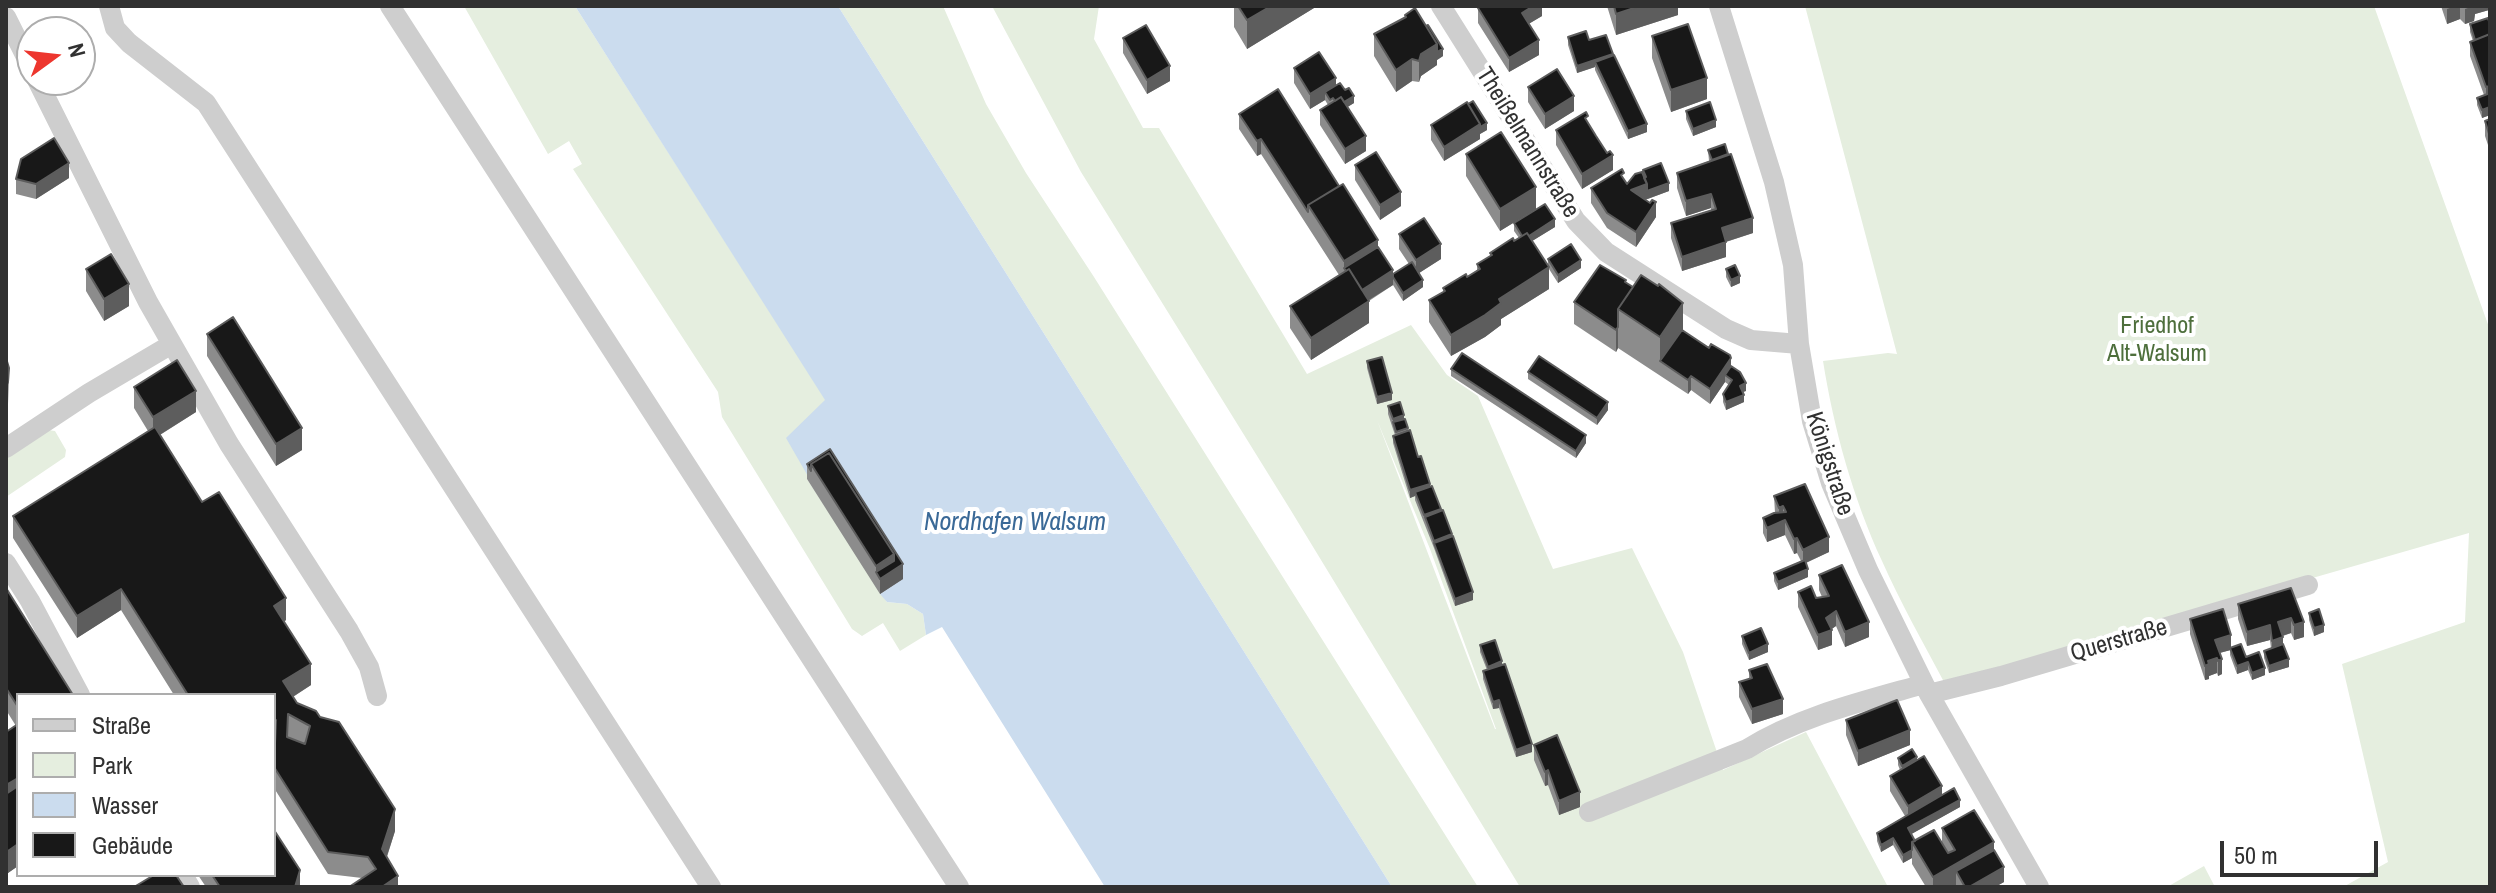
<!DOCTYPE html>
<html>
<head>
<meta charset="utf-8">
<style>
	body { margin:0 }
	#map { position:relative; width:2496px; height:893px; overflow:hidden; background:#fff; font-family:"Archivo Narrow",sans-serif }
	canvas { display:block }
	.frame { position:absolute; inset:0; border:8px solid #313131; pointer-events:none }
	.legend { position:absolute; left:16px; top:693px; width:260px; height:184px; box-sizing:border-box; background:#fff; border:2px solid #adadad; margin:0; padding:10px 14px; list-style:none; font-size:24px; color:#313131 }
	.legend li { display:flex; align-items:center; gap:16px; height:40px }
	.legend b { width:40px; border:2px solid #adadad }
	.north { position:absolute; left:16px; top:16px; width:80px; height:80px; box-sizing:border-box; background:#fff; border:2px solid #adadad; border-radius:50%; rotate:75deg; font-size:22px; font-weight:700; line-height:32px; text-align:center; color:#313131 }
	.north::after { content:''; display:block; margin:auto; width:28px; height:36px; background:#ed362e; clip-path:polygon(50% 0,100% 100%,50% 72%,0 100%) }
	.scale { position:absolute; left:2220px; top:841px; width:158px; height:36px; box-sizing:border-box; border:4px solid #313131; border-top:0; padding-left:10px; font-size:24px; line-height:28px; white-space:nowrap; color:#313131; -webkit-text-stroke:6px #fff; paint-order:stroke }
</style>
</head>
<body>
<div id="map">
<canvas width="2496" height="893"></canvas>
<div class="frame"></div>
<ul class="legend">
<li><b style="height:10px;background:#cecece"></b>Straße</li>
<li><b style="height:22px;background:#e5eedf"></b>Park</li>
<li><b style="height:22px;background:#cbdcee"></b>Wasser</li>
<li><b style="height:22px;background:#181818"></b>Gebäude</li>
</ul>
<div class="north">N</div>
<div class="scale">50 m</div>
</div>
<script>
const ctx = document.querySelector('canvas').getContext('2d');
ctx.lineJoin = 'round';
function fillPath(path, color) {
  ctx.fillStyle = color;
  ctx.fill(path, 'evenodd');
}
function trace(path, color, width, dash) {
  ctx.strokeStyle = color;
  ctx.lineWidth = width;
  ctx.lineCap = dash ? 'butt' : 'round';
  ctx.setLineDash(dash || []);
  ctx.stroke(path);
}
function label(font, color, halo, rows, align = 'center') {
  ctx.font = font + ' "Archivo Narrow",sans-serif';
  ctx.lineWidth = 8;
  ctx.setLineDash([]);
  ctx.textBaseline = 'middle';
  ctx.strokeStyle = halo;
  ctx.fillStyle = color;
  for (const [text, x, y, turn = 0] of rows) {
    ctx.save();
    ctx.translate(x, y);
    ctx.rotate((+turn || 0) * Math.PI / 180);
    ctx.textAlign = isNaN(turn) ? turn : align;
    if (halo) ctx.strokeText(text, 0, 0);
    ctx.fillText(text, 0, 0);
    ctx.restore();
  }
}
fillPath(new Path2D(`
	M 464,6 L 575,6 L 826,400 L 807,479 L 887,602 L 907,604 L 923,614 L 926,635 L 900,651 L 883,623 L 862,636 L 852,629 L 722,417 L 718,392 L 573,169 L 582,164 L 569,141 L 548,154 Z
	M 838,6 L 943,6 L 986,104 L 1026,173 L 1094,277 L 1478,887 L 1392,887 Z
	M 992,6 L 1099,6 L 1094,39 L 1143,128 L 1159,128 L 1307,374 L 1411,325 L 1447,375 L 1478,396 L 1553,569 L 1632,548 L 1683,652 L 1723,770 L 1806,732 L 1888,887 L 1520,887 L 1290,509 L 1081,172 ZM 1377,420 L 1430,549 L 1496,729 L 1495,729 Z
	M 1805,6 L 2374,6 L 2490,330 L 2490,887 L 2343,887 L 2388,862 L 2342,664 L 2465,622 L 2469,533 L 1982,673 L 1944,682 C 1923,642 1900,602 1882,561 C 1853,498 1834,430 1823,361 L 1888,353 L 1897,354 Z
	M 48,430 L 55,431 L 66,450 L 65,457 L 6,497 L 6,458 Z
	M 2204,866 L 2215,887 L 2167,887 Z`), '#e5eedf');
fillPath(new Path2D(`
	M 575,6 L 838,6 L 1392,887 L 1105,887 L 942,627 L 926,635 L 923,614 L 907,604 L 887,602 L 880,594 L 902,579 L 809,478 L 786,438 L 825,400 Z`), '#cbdcee');
trace(new Path2D(`
	M 109,6 L 115,28 L 129,43 L 206,103 L 711,887
	M 390,6 L 959,887
	M 1441,6 L 1576,221 L 1606,252 L 1726,329 L 1751,340 L 1799,344
	M 1719,6 L 1774,182 L 1793,265 L 1799,344 L 1812,421 L 1831,483 L 1868,570 L 1929,694 L 2039,887
	M 6,17 L 32,69
	M 37,80 L 148,302 L 229,444 L 349,631 L 369,667 L 377,696
	M 6,448 L 89,393 L 172,344
	M 6,563 L 30,601 L 80,695
	M 1929,694 L 2001,676 L 2308,585
	M 1589,812 L 1747,749 C 1800,716 1864,701 1924,684
	M 183,875 L 190,887`), '#cecece', 20);
fillPath(new Path2D(`
	M 1234,6 L 1314,6 L 1314,8 L 1247,49 L 1234,27 Z
	M 1542,6 L 1542,16 L 1528,24 L 1539,55 L 1509,72 L 1478,23 L 1478,8 Z
	M 1607,6 L 1678,6 L 1678,15 L 1616,35 Z
	M 2441,6 L 2489,6 L 2489,10 L 2475,14 L 2474,21 L 2465,24 L 2460,19 L 2447,24 Z
	M 1405,15 L 1443,56 L 1437,60 L 1437,65 L 1421,76 L 1419,82 L 1412,81 L 1396,92 L 1374,56 L 1374,34 L 1405,17 Z
	M 2470,24 L 2490,25 L 2490,115 L 2482,118 L 2477,105 L 2477,98 L 2484,95 L 2470,56 L 2470,42 L 2473,41 L 2470,32 Z
	M 1652,36 L 1707,99 L 1671,112 L 1652,58 Z
	M 1568,37 L 1589,40 L 1613,55 L 1647,132 L 1628,139 L 1595,70 L 1595,67 L 1577,73 L 1568,45 Z
	M 1123,38 L 1170,81 L 1147,94 L 1123,53 Z
	M 1294,68 L 1336,86 L 1354,103 L 1347,107 L 1366,151 L 1345,164 L 1320,125 L 1320,110 L 1328,105 L 1325,100 L 1310,109 L 1294,83 Z
	M 1528,87 L 1574,111 L 1545,129 L 1528,102 Z
	M 1686,111 L 1716,127 L 1693,136 L 1686,119 Z
	M 1239,114 L 1378,247 L 1393,274 L 1409,264 L 1399,249 L 1399,234 L 1441,259 L 1419,273 L 1423,287 L 1403,301 L 1393,285 L 1369,301 L 1369,323 L 1311,360 L 1290,328 L 1290,306 L 1339,275 L 1261,154 L 1257,156 L 1239,129 Z
	M 2490,119 L 2490,151 L 2485,136 L 2485,121 Z
	M 1588,123 L 1613,170 L 1582,189 L 1556,145 L 1556,130 Z
	M 1431,125 L 1487,130 L 1480,134 L 1480,139 L 1444,161 L 1431,140 Z
	M 1708,150 L 1753,233 L 1726,242 L 1726,257 L 1682,271 L 1671,238 L 1671,223 L 1711,210 L 1711,208 L 1686,216 L 1677,188 L 1677,173 L 1709,161 Z
	M 1466,154 L 1536,209 L 1500,231 L 1466,176 Z
	M 1355,165 L 1401,206 L 1380,220 L 1355,180 Z
	M 1643,170 L 1669,191 L 1645,200 L 1656,217 L 1636,247 L 1607,228 L 1591,203 L 1591,188 L 1624,180 L 1627,184 L 1643,175 Z
	M 69,178 L 36,199 L 16,194 L 16,179 Z
	M 1514,223 L 1555,227 L 1532,241 L 1548,265 L 1548,259 L 1581,268 L 1558,283 L 1549,269 L 1549,289 L 1501,319 L 1501,325 L 1485,337 L 1451,356 L 1429,322 L 1429,300 L 1443,292 L 1443,288 L 1467,277 L 1477,270 L 1477,264 L 1490,256 L 1490,253 L 1519,238 L 1514,231 Z
	M 86,269 L 129,306 L 104,321 L 86,291 Z
	M 1726,269 L 1740,283 L 1731,287 L 1726,277 Z
	M 1626,283 L 1683,331 L 1731,366 L 1746,391 L 1742,392 L 1744,402 L 1726,410 L 1723,402 L 1723,394 L 1729,385 L 1725,382 L 1710,404 L 1691,390 L 1688,394 L 1618,348 L 1616,352 L 1574,324 L 1574,302 Z
	M 207,334 L 302,450 L 276,466 L 207,356 Z
	M 1367,361 L 1392,400 L 1377,404 L 1367,368 Z
	M 1451,369 L 1586,443 L 1576,458 L 1451,376 Z
	M 1528,372 L 1608,410 L 1597,425 L 1528,379 Z
	M 134,387 L 196,412 L 160,435 L 202,502 L 286,620 L 284,622 L 311,685 L 293,697 L 395,831 L 387,857 L 398,887 L 362,878 L 328,874 L 274,788 L 274,695 L 174,695 L 121,610 L 77,638 L 13,538 L 13,516 L 148,431 L 134,408 Z
	M 1388,406 L 1404,419 L 1430,487 L 1452,537 L 1473,600 L 1455,606 L 1434,548 L 1415,500 L 1415,496 L 1410,498 L 1393,443 L 1393,436 L 1395,435 L 1388,414 Z
	M 830,449 L 903,579 L 880,594 L 807,479 L 807,464 Z
	M 1774,496 L 1829,552 L 1806,563 L 1808,577 L 1778,590 L 1774,581 L 1774,573 L 1801,561 L 1797,553 L 1794,554 L 1785,535 L 1767,542 L 1763,533 L 1763,518 L 1775,513 Z
	M 1819,575 L 1869,637 L 1845,647 L 1836,626 L 1831,629 L 1832,645 L 1818,650 L 1798,607 L 1798,592 L 1816,598 L 1822,597 L 1819,590 Z
	M 6,588 L 18,695 L 18,866 L 8,873 L 6,870 L 6,732 L 16,726 L 6,710 Z
	M 2291,588 L 2304,637 L 2294,640 L 2291,633 L 2283,636 L 2283,644 L 2289,667 L 2269,673 L 2264,658 L 2264,651 L 2271,648 L 2270,640 L 2247,646 L 2238,619 L 2238,604 Z
	M 2309,613 L 2324,632 L 2314,636 L 2309,620 Z
	M 2190,619 L 2246,657 L 2265,675 L 2252,680 L 2248,670 L 2237,674 L 2230,655 L 2230,650 L 2220,653 L 2222,674 L 2218,676 L 2217,673 L 2209,676 L 2209,679 L 2205,680 L 2190,634 Z
	M 1742,636 L 1768,652 L 1749,660 L 1742,644 Z
	M 1480,645 L 1502,665 L 1532,752 L 1516,757 L 1499,708 L 1493,709 L 1483,679 L 1483,671 L 1487,670 L 1480,652 Z
	M 1749,670 L 1783,714 L 1752,724 L 1739,697 L 1739,682 L 1749,679 Z
	M 1846,720 L 1910,745 L 1858,766 L 1846,735 Z
	M 1534,745 L 1580,807 L 1559,815 L 1548,785 L 1545,786 L 1534,760 Z
	M 1898,758 L 1917,761 L 1942,795 L 1960,807 L 1911,834 L 1915,841 L 1942,844 L 1942,828 L 1994,850 L 2004,882 L 1995,887 L 1926,887 L 1912,864 L 1912,858 L 1903,863 L 1893,845 L 1881,852 L 1877,841 L 1877,833 L 1905,816 L 1890,791 L 1890,776 L 1900,770 L 1898,765 Z
	M 198,875 L 274,875 L 300,887 L 206,887 Z`), '#8c8c8c');
fillPath(new Path2D(`
	M 1271,6 L 1314,6 L 1314,8 L 1247,49 L 1247,20 Z
	M 1533,6 L 1542,6 L 1542,16 L 1522,28 L 1522,13 Z
	M 1640,6 L 1678,6 L 1678,15 L 1616,35 L 1616,14 Z
	M 2456,6 L 2460,6 L 2460,19 L 2447,24 L 2447,9 Z
	M 2474,6 L 2489,6 L 2489,10 L 2475,14 L 2474,21 L 2465,24 L 2465,9 Z
	M 1539,40 L 1539,55 L 1509,72 L 1509,58 Z
	M 1437,44 L 1443,49 L 1443,56 L 1437,60 L 1437,65 L 1421,76 L 1419,82 L 1419,61 L 1421,54 Z
	M 1613,54 L 1613,61 L 1595,62 L 1595,67 L 1577,73 L 1577,66 Z
	M 1412,59 L 1412,81 L 1396,92 L 1396,70 Z
	M 1170,66 L 1170,81 L 1147,94 L 1147,80 Z
	M 1336,78 L 1336,93 L 1325,92 L 1325,100 L 1310,109 L 1310,94 Z
	M 1707,78 L 1707,99 L 1671,112 L 1671,90 Z
	M 2490,86 L 2490,101 L 2486,102 L 2486,87 Z
	M 1354,96 L 1354,103 L 1338,113 L 1338,106 Z
	M 1574,96 L 1574,111 L 1545,129 L 1545,114 Z
	M 2490,107 L 2490,115 L 2482,118 L 2482,110 Z
	M 1716,120 L 1716,127 L 1693,136 L 1693,129 Z
	M 1487,123 L 1487,130 L 1480,134 L 1480,139 L 1444,161 L 1444,147 L 1480,124 Z
	M 1647,124 L 1647,132 L 1628,139 L 1628,131 Z
	M 1366,136 L 1366,151 L 1345,164 L 1345,149 Z
	M 1261,139 L 1261,154 L 1257,156 L 1257,141 Z
	M 1613,155 L 1613,170 L 1582,189 L 1582,174 Z
	M 69,163 L 69,178 L 36,199 L 36,184 Z
	M 1669,183 L 1669,191 L 1631,205 L 1631,190 L 1647,184 Z
	M 1536,187 L 1536,209 L 1500,231 L 1500,209 Z
	M 1401,192 L 1401,206 L 1380,220 L 1380,205 Z
	M 1711,194 L 1711,208 L 1686,216 L 1686,201 Z
	M 1656,202 L 1656,217 L 1636,247 L 1636,232 Z
	M 1753,218 L 1753,233 L 1722,243 L 1722,228 Z
	M 1555,219 L 1555,227 L 1524,246 L 1524,239 Z
	M 1378,240 L 1378,262 L 1344,268 L 1344,261 Z
	M 1726,242 L 1726,257 L 1682,271 L 1682,257 Z
	M 1441,244 L 1441,259 L 1416,275 L 1416,260 Z
	M 1581,260 L 1581,268 L 1558,283 L 1558,275 Z
	M 1549,267 L 1549,289 L 1501,319 L 1501,325 L 1485,337 L 1451,356 L 1451,335 L 1499,299 Z
	M 1393,270 L 1393,285 L 1359,306 L 1359,292 Z
	M 1740,276 L 1740,283 L 1731,287 L 1731,280 Z
	M 1423,280 L 1423,287 L 1403,301 L 1403,293 Z
	M 129,284 L 129,306 L 104,321 L 104,299 Z
	M 1369,301 L 1369,323 L 1311,360 L 1311,338 Z
	M 1683,303 L 1683,342 L 1660,361 L 1660,337 Z
	M 1618,327 L 1618,348 L 1616,352 L 1616,330 Z
	M 1731,358 L 1731,373 L 1725,375 L 1725,382 L 1710,404 L 1710,389 Z
	M 9,368 L 8,404 L 6,408 L 6,387 Z
	M 1691,376 L 1691,390 L 1688,394 L 1688,380 Z
	M 1746,383 L 1746,391 L 1740,393 L 1740,386 Z
	M 196,391 L 196,412 L 153,439 L 153,417 Z
	M 1392,393 L 1392,400 L 1377,404 L 1377,397 Z
	M 1744,395 L 1744,402 L 1726,410 L 1726,402 Z
	M 1608,402 L 1608,410 L 1597,425 L 1597,418 Z
	M 1404,415 L 1404,422 L 1393,422 L 1393,426 L 1393,419 Z
	M 302,428 L 302,450 L 276,466 L 276,444 Z
	M 1586,435 L 1586,443 L 1576,458 L 1576,451 Z
	M 1430,484 L 1430,492 L 1415,492 L 1415,496 L 1410,498 L 1410,490 Z
	M 1783,506 L 1783,521 L 1785,520 L 1785,535 L 1767,542 L 1767,528 L 1779,522 L 1779,508 Z
	M 1452,534 L 1452,541 L 1434,543 L 1434,548 L 1434,541 Z
	M 1829,537 L 1829,552 L 1803,564 L 1803,550 Z
	M 1797,538 L 1797,553 L 1794,554 L 1794,539 Z
	M 894,554 L 903,564 L 903,579 L 880,594 L 880,579 L 876,572 L 876,566 Z
	M 1808,569 L 1808,577 L 1778,590 L 1778,582 Z
	M 121,589 L 121,610 L 77,638 L 77,616 Z
	M 1473,592 L 1473,600 L 1455,606 L 1455,599 Z
	M 286,598 L 286,620 L 274,628 L 274,606 Z
	M 1836,611 L 1836,626 L 1829,631 L 1832,630 L 1832,645 L 1818,650 L 1818,635 L 1826,618 Z
	M 2291,618 L 2291,633 L 2278,637 L 2278,622 Z
	M 1869,622 L 1869,637 L 1845,647 L 1845,632 Z
	M 2304,622 L 2304,637 L 2294,640 L 2294,625 Z
	M 2270,625 L 2270,640 L 2247,646 L 2247,632 Z
	M 2324,625 L 2324,632 L 2314,636 L 2314,628 Z
	M 2231,635 L 2231,650 L 2215,654 L 2215,640 Z
	M 2283,637 L 2283,652 L 2272,655 L 2272,641 Z
	M 1768,644 L 1768,652 L 1749,660 L 1749,653 Z
	M 2217,658 L 2217,673 L 2209,676 L 2209,679 L 2205,680 L 2205,666 L 2208,661 Z
	M 2222,659 L 2222,674 L 2218,676 L 2218,661 Z
	M 2289,659 L 2289,667 L 2269,673 L 2269,666 Z
	M 1502,661 L 1502,669 L 1488,674 L 1488,667 Z
	M 2248,662 L 2248,670 L 2237,674 L 2237,666 Z
	M 311,664 L 311,685 L 283,703 L 283,681 Z
	M 2265,668 L 2265,675 L 2252,680 L 2252,673 Z
	M 1783,699 L 1783,714 L 1752,724 L 1752,709 Z
	M 1499,700 L 1499,708 L 1493,709 L 1493,702 Z
	M 1910,730 L 1910,745 L 1858,766 L 1858,751 Z
	M 1532,744 L 1532,752 L 1516,757 L 1516,750 Z
	M 1917,757 L 1917,764 L 1902,773 L 1902,766 Z
	M 1548,770 L 1548,785 L 1545,786 L 1545,772 Z
	M 18,778 L 18,800 L 6,807 L 6,785 Z
	M 1942,786 L 1942,801 L 1908,821 L 1908,806 Z
	M 1580,792 L 1580,807 L 1559,815 L 1559,801 Z
	M 1960,800 L 1960,807 L 1908,836 L 1908,828 Z
	M 395,809 L 395,831 L 382,871 L 382,849 Z
	M 1893,838 L 1893,845 L 1881,852 L 1881,845 Z
	M 1994,842 L 1994,864 L 1956,871 L 1956,886 L 1954,887 L 1933,887 L 1933,877 Z
	M 18,844 L 18,866 L 8,873 L 8,851 Z
	M 1912,850 L 1912,858 L 1903,863 L 1903,855 Z
	M 2004,867 L 2004,882 L 1995,887 L 1969,887 Z
	M 300,870 L 300,887 L 295,887 Z
	M 398,876 L 398,887 L 382,887 Z`), '#5d5d5d');
const building = new Path2D(`
	M 1238,6 L 1271,6 L 1247,20 Z
	M 1481,6 L 1533,6 L 1522,13 L 1539,40 L 1509,58 L 1478,8 Z
	M 1614,6 L 1640,6 L 1616,14 Z
	M 1415,8 L 1437,44 L 1421,54 L 1419,61 L 1412,59 L 1396,70 L 1374,34 L 1406,17 L 1405,15 Z
	M 2488,18 L 2490,25 L 2490,34 L 2475,40 L 2470,24 Z
	M 1688,24 L 1707,78 L 1671,90 L 1652,36 Z
	M 1146,25 L 1170,66 L 1147,80 L 1123,38 Z
	M 1428,25 L 1443,49 L 1437,52 L 1437,44 L 1426,26 Z
	M 1586,31 L 1589,40 L 1606,35 L 1613,54 L 1577,66 L 1568,37 Z
	M 2490,34 L 2490,86 L 2486,87 L 2470,42 Z
	M 1319,52 L 1336,78 L 1310,94 L 1294,68 Z
	M 1614,55 L 1647,124 L 1628,131 L 1595,62 Z
	M 1557,69 L 1574,96 L 1545,114 L 1528,87 Z
	M 1340,83 L 1345,90 L 1349,88 L 1354,96 L 1344,102 L 1341,97 L 1335,101 L 1333,98 L 1330,100 L 1325,92 Z
	M 1278,89 L 1339,186 L 1308,205 L 1308,212 L 1261,139 L 1257,141 L 1239,114 Z
	M 2490,93 L 2490,107 L 2482,110 L 2477,98 Z
	M 1341,97 L 1366,136 L 1345,149 L 1320,110 Z
	M 1473,101 L 1487,123 L 1480,127 L 1480,124 L 1468,104 Z
	M 1467,102 L 1480,124 L 1444,147 L 1431,125 Z
	M 1710,102 L 1716,120 L 1693,129 L 1686,111 Z
	M 1586,112 L 1588,116 L 1585,118 L 1596,136 L 1607,153 L 1610,151 L 1613,155 L 1582,174 L 1556,130 Z
	M 2490,119 L 2490,137 L 2485,121 Z
	M 1501,132 L 1536,187 L 1500,209 L 1466,154 Z
	M 54,138 L 69,163 L 36,184 L 16,179 L 21,159 Z
	M 1725,144 L 1728,154 L 1712,160 L 1708,150 Z
	M 1376,152 L 1401,192 L 1380,205 L 1355,165 Z
	M 1731,154 L 1753,218 L 1722,228 L 1726,242 L 1682,257 L 1671,223 L 1716,209 L 1711,194 L 1686,201 L 1677,173 Z
	M 1661,163 L 1669,183 L 1647,191 L 1647,184 L 1644,178 L 1646,177 L 1643,170 Z
	M 1622,169 L 1624,173 L 1621,175 L 1627,184 L 1635,174 L 1642,172 L 1647,184 L 1631,190 L 1650,203 L 1652,200 L 1656,202 L 1636,232 L 1607,213 L 1591,188 Z
	M 1343,184 L 1378,240 L 1344,261 L 1308,205 Z
	M 1545,204 L 1555,219 L 1529,236 L 1527,233 L 1522,236 L 1514,223 Z
	M 1424,218 L 1441,244 L 1416,260 L 1399,234 Z
	M 1527,233 L 1549,267 L 1499,299 L 1501,303 L 1485,315 L 1451,335 L 1429,300 L 1445,291 L 1443,288 L 1466,274 L 1467,277 L 1480,269 L 1477,264 L 1492,255 L 1490,253 L 1513,238 L 1514,241 Z
	M 1571,244 L 1581,260 L 1558,275 L 1548,259 Z
	M 1378,247 L 1393,270 L 1362,290 L 1349,269 L 1346,271 L 1344,268 Z
	M 111,254 L 129,284 L 104,299 L 86,269 Z
	M 1412,262 L 1423,280 L 1403,293 L 1393,277 L 1393,274 Z
	M 1600,265 L 1626,280 L 1625,282 L 1633,287 L 1618,309 L 1618,327 L 1616,330 L 1574,302 Z
	M 1735,265 L 1740,276 L 1731,280 L 1726,269 Z
	M 1349,269 L 1369,301 L 1311,338 L 1290,306 Z
	M 1641,275 L 1658,286 L 1659,284 L 1683,303 L 1660,337 L 1618,309 Z
	M 233,317 L 302,428 L 276,444 L 207,334 Z
	M 1682,330 L 1709,348 L 1711,344 L 1730,355 L 1731,358 L 1710,389 L 1691,376 L 1688,380 L 1660,361 Z
	M 1462,353 L 1586,435 L 1576,451 L 1451,369 Z
	M 1539,356 L 1608,402 L 1597,418 L 1528,372 Z
	M 1382,357 L 1392,393 L 1377,397 L 1367,361 Z
	M 6,358 L 9,368 L 8,382 L 6,387 Z
	M 177,360 L 196,391 L 153,417 L 134,387 Z
	M 1731,366 L 1740,372 L 1746,383 L 1740,386 L 1744,395 L 1726,402 L 1723,394 L 1732,380 L 1725,375 Z
	M 1400,402 L 1404,415 L 1393,419 L 1388,406 Z
	M 1405,419 L 1408,428 L 1396,432 L 1393,422 Z
	M 155,427 L 202,502 L 219,492 L 286,598 L 274,606 L 311,664 L 283,681 L 297,703 L 316,711 L 320,717 L 339,722 L 395,809 L 382,849 L 398,876 L 382,887 L 349,887 L 376,869 L 368,857 L 328,852 L 274,767 L 276,720 L 274,721 L 274,695 L 188,695 L 121,589 L 77,616 L 13,516 ZM 288,714 L 310,726 L 305,744 L 287,737 Z
	M 1410,430 L 1418,457 L 1421,456 L 1430,484 L 1410,490 L 1393,436 Z
	M 830,449 L 903,564 L 880,579 L 876,572 L 894,561 L 894,554 L 829,453 L 811,464 L 811,471 L 807,464 Z
	M 829,453 L 894,554 L 876,566 L 811,464 Z
	M 1805,484 L 1829,537 L 1803,550 L 1797,538 L 1794,539 L 1785,520 L 1767,528 L 1763,518 L 1774,513 L 1786,512 L 1783,506 L 1779,508 L 1774,496 Z
	M 1432,486 L 1441,509 L 1424,515 L 1415,492 Z
	M 1443,510 L 1452,534 L 1434,541 L 1425,517 Z
	M 1453,536 L 1473,592 L 1455,599 L 1434,543 Z
	M 1805,560 L 1808,569 L 1778,582 L 1774,573 Z
	M 1842,565 L 1869,622 L 1845,632 L 1836,611 L 1826,618 L 1832,630 L 1818,635 L 1798,592 L 1811,586 L 1816,598 L 1829,596 L 1819,575 Z
	M 6,588 L 73,695 L 18,695 L 18,707 L 6,688 Z
	M 2291,588 L 2304,622 L 2294,625 L 2291,618 L 2278,622 L 2283,637 L 2272,641 L 2270,625 L 2247,632 L 2238,604 Z
	M 2223,609 L 2231,635 L 2215,640 L 2222,659 L 2218,661 L 2217,658 L 2208,661 L 2209,664 L 2205,666 L 2190,619 Z
	M 2319,609 L 2324,625 L 2314,628 L 2309,613 Z
	M 1761,628 L 1768,644 L 1749,653 L 1742,636 Z
	M 1495,640 L 1502,661 L 1488,667 L 1480,645 Z
	M 2241,644 L 2246,657 L 2259,652 L 2265,668 L 2252,673 L 2248,662 L 2237,666 L 2230,648 Z
	M 2283,644 L 2289,659 L 2269,666 L 2264,651 Z
	M 1505,664 L 1532,744 L 1516,750 L 1499,700 L 1493,702 L 1483,671 Z
	M 1767,664 L 1783,699 L 1752,709 L 1739,682 L 1752,678 L 1749,670 Z
	M 1897,700 L 1910,730 L 1858,751 L 1846,720 Z
	M 18,724 L 18,778 L 6,785 L 6,732 Z
	M 1557,735 L 1580,792 L 1559,801 L 1548,770 L 1545,772 L 1534,745 Z
	M 1912,749 L 1917,757 L 1902,766 L 1898,758 Z
	M 1924,756 L 1942,786 L 1908,806 L 1890,776 Z
	M 18,786 L 18,844 L 8,851 L 6,848 L 6,794 Z
	M 1954,788 L 1960,800 L 1908,828 L 1915,841 L 1912,842 L 1912,850 L 1903,855 L 1893,838 L 1881,845 L 1877,833 Z
	M 1974,810 L 1994,842 L 1933,877 L 1912,842 L 1934,830 L 1948,853 L 1955,850 L 1942,828 Z
	M 274,830 L 300,870 L 295,887 L 220,887 L 212,875 L 274,875 Z
	M 1994,850 L 2004,867 L 1969,887 L 1965,887 L 1956,871 Z
	M 154,875 L 176,875 L 184,887 L 134,887 Z`);
fillPath(building, '#181818');
trace(building, '#5d5d5d', 2);
label('24px', '#313131', '#fff', [
	["Theißelmannstraße",1527,143,58],
	["Königstraße",1829,464,72],
	["Querstraße",2119,641,-16]
]);
label('24px', '#4e6f3c', '#fff', [
	["Friedhof",2157,327],
	["Alt-Walsum",2157,355]
]);
label('italic 26px', '#3a6997', '#fff', [
	["Nordhafen Walsum",1015,523]
]);
</script>
</body>
</html>
